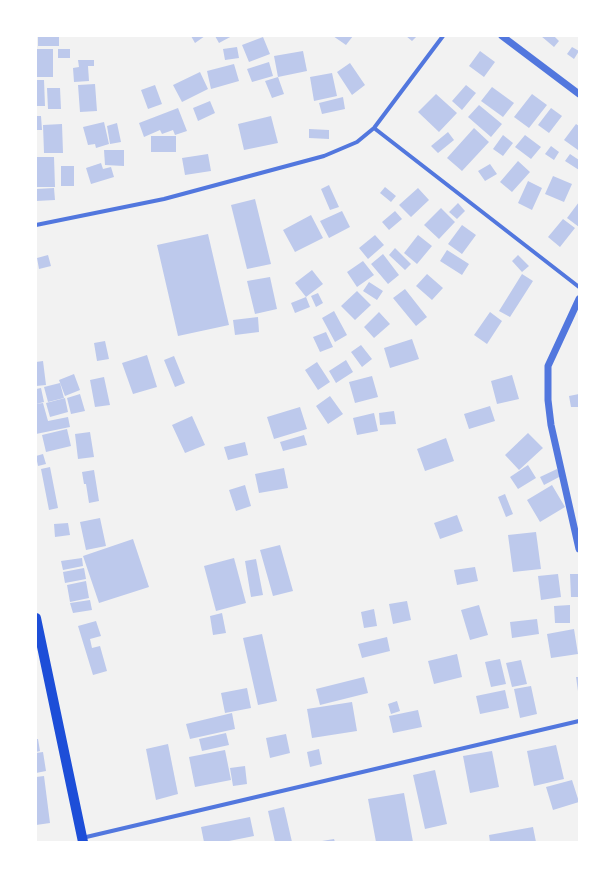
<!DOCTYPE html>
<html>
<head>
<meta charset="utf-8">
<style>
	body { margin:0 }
	#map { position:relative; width:615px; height:878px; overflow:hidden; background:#f2f2f2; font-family:Rubik,sans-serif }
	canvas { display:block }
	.frame { position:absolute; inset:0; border:37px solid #fff; pointer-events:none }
</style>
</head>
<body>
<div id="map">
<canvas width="615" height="878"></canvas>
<div class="frame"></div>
</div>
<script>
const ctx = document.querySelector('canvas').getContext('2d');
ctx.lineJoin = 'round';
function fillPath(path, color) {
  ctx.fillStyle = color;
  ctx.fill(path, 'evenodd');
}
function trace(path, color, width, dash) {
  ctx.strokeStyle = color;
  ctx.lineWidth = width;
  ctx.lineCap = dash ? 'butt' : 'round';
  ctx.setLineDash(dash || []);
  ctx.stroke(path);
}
fillPath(new Path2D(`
	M 38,36 L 59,36 L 59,46 L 38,46 Z
	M 191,36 L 205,36 L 195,43 Z
	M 215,36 L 232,36 L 219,43 Z
	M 333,36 L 353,36 L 346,45 Z
	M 406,36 L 417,36 L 412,41 Z
	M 541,36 L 554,36 L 559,41 L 554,47 Z
	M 263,37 L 270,54 L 249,62 L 242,45 Z
	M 237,47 L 239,58 L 225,60 L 223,49 Z
	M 572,47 L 579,51 L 574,59 L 567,54 Z
	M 36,49 L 53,49 L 53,77 L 36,77 Z
	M 58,49 L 70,49 L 70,58 L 58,58 Z
	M 303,51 L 307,71 L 278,77 L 274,56 Z
	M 480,51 L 495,62 L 484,77 L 469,66 Z
	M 78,60 L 94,60 L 94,66 L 88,66 L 89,81 L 74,82 L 73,68 L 79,67 Z
	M 269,62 L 273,76 L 252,82 L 247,69 Z
	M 350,63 L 365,85 L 352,95 L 337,72 Z
	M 234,64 L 239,81 L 211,89 L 207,71 Z
	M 200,72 L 208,89 L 182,102 L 173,85 Z
	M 332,73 L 337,96 L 314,101 L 310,77 Z
	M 278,77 L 284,94 L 272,98 L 265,81 Z
	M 36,80 L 44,80 L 45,106 L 36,106 Z
	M 95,84 L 97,111 L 80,112 L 78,85 Z
	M 155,85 L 162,104 L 148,109 L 141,90 Z
	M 466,85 L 476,93 L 462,110 L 452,101 Z
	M 492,87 L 514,103 L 503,117 L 481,101 Z
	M 47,88 L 60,88 L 61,109 L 48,109 Z
	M 436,94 L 457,113 L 439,132 L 418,112 Z
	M 532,94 L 547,105 L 529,128 L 514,117 Z
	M 343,97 L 345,109 L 322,114 L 319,103 Z
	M 210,101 L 215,113 L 198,121 L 193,108 Z
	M 479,105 L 502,124 L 491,137 L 468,117 Z
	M 178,108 L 187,131 L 175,135 L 173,130 L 162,134 L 160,130 L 144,137 L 139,123 Z
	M 551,108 L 562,116 L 549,133 L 538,125 Z
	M 36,116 L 41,116 L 42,130 L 36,130 Z
	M 271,116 L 278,143 L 244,150 L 238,124 Z
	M 104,122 L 109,144 L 96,148 L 95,144 L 88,145 L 83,127 Z
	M 117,123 L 121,142 L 110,144 L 107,126 Z
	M 62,124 L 63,153 L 44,153 L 43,125 Z
	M 576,124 L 579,126 L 578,150 L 564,140 Z
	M 474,128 L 489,142 L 462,171 L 447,158 Z
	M 309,129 L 329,130 L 329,139 L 309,138 Z
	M 448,132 L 454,140 L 438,153 L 431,146 Z
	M 503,135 L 513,143 L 503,156 L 493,149 Z
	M 525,135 L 541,147 L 531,159 L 515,147 Z
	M 151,136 L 176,136 L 176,152 L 151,152 Z
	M 551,146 L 559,152 L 554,160 L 545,154 Z
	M 104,150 L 124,150 L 124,166 L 105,165 Z
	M 208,154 L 211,171 L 185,175 L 182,158 Z
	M 570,154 L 579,160 L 579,170 L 565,161 Z
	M 36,157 L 54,157 L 55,187 L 36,187 Z
	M 518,161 L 530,172 L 512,192 L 500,182 Z
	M 101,163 L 103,169 L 111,167 L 114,177 L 91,184 L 86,168 Z
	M 490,164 L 497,174 L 485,181 L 478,171 Z
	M 61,166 L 74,166 L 74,186 L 61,186 Z
	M 553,176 L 572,184 L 564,202 L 545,194 Z
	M 528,181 L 542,188 L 532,210 L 518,203 Z
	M 329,185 L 339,207 L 330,210 L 321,189 Z
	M 385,187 L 396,196 L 391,202 L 380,193 Z
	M 54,188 L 55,200 L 36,201 L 36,189 Z
	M 418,188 L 429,200 L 411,217 L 399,205 Z
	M 255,199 L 271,264 L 247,269 L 231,205 Z
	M 579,202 L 579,227 L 567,218 Z
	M 458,203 L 465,211 L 457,219 L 449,212 Z
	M 441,208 L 455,222 L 439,239 L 424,225 Z
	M 342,211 L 350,227 L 329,238 L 320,221 Z
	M 395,211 L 402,219 L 389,230 L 382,222 Z
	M 311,215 L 323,238 L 295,252 L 283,230 Z
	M 563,219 L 575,228 L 560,247 L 548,237 Z
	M 462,225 L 476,235 L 462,254 L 448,244 Z
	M 208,234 L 229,325 L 178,336 L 157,245 Z
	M 375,235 L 384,245 L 368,259 L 359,248 Z
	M 418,235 L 432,246 L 417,264 L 404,253 Z
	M 395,248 L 411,264 L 405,270 L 389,255 Z
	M 447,250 L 469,264 L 462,275 L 440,261 Z
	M 383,254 L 399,275 L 388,284 L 371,264 Z
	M 48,255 L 51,266 L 39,269 L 37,258 Z
	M 518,255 L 529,266 L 522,272 L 512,261 Z
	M 363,261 L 374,275 L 357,287 L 347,272 Z
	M 312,270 L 323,284 L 306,297 L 310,307 L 295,313 L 291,303 L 306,297 L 295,283 Z
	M 427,274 L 443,288 L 432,300 L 416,286 Z
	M 522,274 L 533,281 L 510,317 L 499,311 Z
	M 270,277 L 277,309 L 255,314 L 247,281 Z
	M 369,282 L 383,291 L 377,300 L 363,291 Z
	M 405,289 L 427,317 L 416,326 L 393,298 Z
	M 357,291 L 371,305 L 355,320 L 341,306 Z
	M 318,293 L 323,303 L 316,307 L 311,296 Z
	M 334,311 L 347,335 L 335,342 L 322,318 Z
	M 379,312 L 390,324 L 374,338 L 364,327 Z
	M 490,312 L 502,321 L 487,344 L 474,335 Z
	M 258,317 L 259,332 L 235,335 L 233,320 Z
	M 326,332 L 333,347 L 320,352 L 313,337 Z
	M 412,339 L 419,359 L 390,368 L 384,348 Z
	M 105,341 L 109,359 L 97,361 L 94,343 Z
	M 361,345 L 372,359 L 362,367 L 351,352 Z
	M 147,355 L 157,387 L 133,394 L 122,363 Z
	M 174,356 L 185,383 L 175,387 L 164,360 Z
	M 346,360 L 353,372 L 336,383 L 329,371 Z
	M 43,361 L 46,385 L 36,386 L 36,362 Z
	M 317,362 L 330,382 L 318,390 L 305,370 Z
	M 74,374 L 80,390 L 65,396 L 59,380 Z
	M 512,375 L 519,399 L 497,404 L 491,381 Z
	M 372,376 L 378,397 L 355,403 L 349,382 Z
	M 104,377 L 110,405 L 95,407 L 90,380 Z
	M 60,383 L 64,398 L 48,402 L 44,387 Z
	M 41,388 L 44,402 L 36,404 L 36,389 Z
	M 80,394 L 85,411 L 71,414 L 67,398 Z
	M 579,394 L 579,407 L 571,407 L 569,396 Z
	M 330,396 L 343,414 L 328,424 L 316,406 Z
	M 65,398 L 68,412 L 50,417 L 46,403 Z
	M 43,403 L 48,421 L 68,417 L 70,427 L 36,434 L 36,404 Z
	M 490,406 L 495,421 L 469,429 L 464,414 Z
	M 300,407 L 307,429 L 274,439 L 267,417 Z
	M 394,411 L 396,424 L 380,425 L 379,413 Z
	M 374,413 L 378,431 L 357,435 L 353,418 Z
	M 192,416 L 205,445 L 185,453 L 172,425 Z
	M 67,429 L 71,446 L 46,452 L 42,435 Z
	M 90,432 L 94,457 L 78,459 L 75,434 Z
	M 528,433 L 543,448 L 519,470 L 505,455 Z
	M 304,435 L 307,445 L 283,451 L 280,442 Z
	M 446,438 L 454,461 L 425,471 L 417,449 Z
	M 245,442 L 248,455 L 228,460 L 224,447 Z
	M 43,454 L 46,464 L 38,466 L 36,456 Z
	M 528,465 L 536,478 L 518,489 L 510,477 Z
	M 50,467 L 58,508 L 49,510 L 41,469 Z
	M 284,468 L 288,488 L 259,493 L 255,474 Z
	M 557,469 L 561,476 L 544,485 L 540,477 Z
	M 94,470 L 99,501 L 89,503 L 86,484 L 84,484 L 82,472 Z
	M 245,485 L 251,506 L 236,511 L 229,490 Z
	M 552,485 L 565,507 L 540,522 L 527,500 Z
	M 505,494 L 513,514 L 506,517 L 498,497 Z
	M 457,515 L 463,531 L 440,539 L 434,523 Z
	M 100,518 L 106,546 L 86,550 L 80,522 Z
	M 68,523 L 70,535 L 55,537 L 54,524 Z
	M 536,532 L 541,569 L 513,572 L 508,535 Z
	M 133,539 L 149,587 L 99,603 L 83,556 Z
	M 280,545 L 293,591 L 273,596 L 260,550 Z
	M 82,558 L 83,566 L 63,570 L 61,561 Z
	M 234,558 L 246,603 L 216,611 L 204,566 Z
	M 256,559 L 263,595 L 251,597 L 245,561 Z
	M 475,567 L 478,581 L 457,585 L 454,570 Z
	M 84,568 L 86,579 L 65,583 L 63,572 Z
	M 558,574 L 561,597 L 541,600 L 538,576 Z
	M 570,574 L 579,574 L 579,597 L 571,597 Z
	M 86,581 L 89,598 L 70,602 L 67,585 Z
	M 90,600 L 92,610 L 73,613 L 70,603 Z
	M 407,601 L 411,620 L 393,624 L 389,604 Z
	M 479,605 L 488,635 L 470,640 L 461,610 Z
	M 570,605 L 570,623 L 555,623 L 554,606 Z
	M 374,609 L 377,626 L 364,628 L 361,612 Z
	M 222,613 L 226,633 L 213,635 L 210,616 Z
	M 537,619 L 539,634 L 512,638 L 510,622 Z
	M 96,621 L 101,636 L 90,639 L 92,648 L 100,646 L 107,671 L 93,675 L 78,626 Z
	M 574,629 L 578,654 L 551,658 L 547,634 Z
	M 262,634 L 277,701 L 258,705 L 243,638 Z
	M 387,637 L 390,651 L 362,658 L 358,644 Z
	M 457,654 L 462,677 L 434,684 L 428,661 Z
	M 500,659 L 506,684 L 491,687 L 485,662 Z
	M 521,660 L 527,684 L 512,687 L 506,663 Z
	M 364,677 L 368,693 L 320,705 L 316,689 Z
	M 576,677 L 579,677 L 579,691 L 578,691 Z
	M 531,686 L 537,714 L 520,718 L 514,689 Z
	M 247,688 L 251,708 L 225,713 L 221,693 Z
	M 505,690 L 509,708 L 480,714 L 476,696 Z
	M 397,701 L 400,711 L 391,714 L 388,704 Z
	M 352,702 L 357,731 L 312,738 L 307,709 Z
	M 418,710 L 422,727 L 393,733 L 389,716 Z
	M 232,713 L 235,729 L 190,739 L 186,724 Z
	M 226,733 L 229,745 L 202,751 L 199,739 Z
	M 286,734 L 290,753 L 270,758 L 266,738 Z
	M 36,739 L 38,739 L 40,751 L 36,752 Z
	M 168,744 L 178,794 L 156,800 L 146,749 Z
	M 556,745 L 564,779 L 534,786 L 527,751 Z
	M 319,749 L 322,764 L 310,767 L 307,752 Z
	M 225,750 L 231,780 L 195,787 L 189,757 Z
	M 492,751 L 499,787 L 470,793 L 463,756 Z
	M 43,752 L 46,771 L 36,773 L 36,753 Z
	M 245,766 L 247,784 L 233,786 L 230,768 Z
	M 435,770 L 447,824 L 425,829 L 413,775 Z
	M 44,776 L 50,823 L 36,825 L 36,777 Z
	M 572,780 L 579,802 L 553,810 L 546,787 Z
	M 404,793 L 413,842 L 376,842 L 368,799 Z
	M 284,807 L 292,842 L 275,842 L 268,811 Z
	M 250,817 L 254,836 L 224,842 L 204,842 L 201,827 Z
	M 533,827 L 536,842 L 490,842 L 489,835 Z
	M 334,839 L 335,842 L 322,842 L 322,841 Z`), '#bdc9ec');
trace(new Path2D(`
	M 374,128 L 579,287
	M 36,225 L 164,199 L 324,156 L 357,142 L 374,128 L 443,36
	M 82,838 L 579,721`), '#5277de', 4);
trace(new Path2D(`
	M 502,36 L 579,94
	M 579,299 L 548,366 L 548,400 L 551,425 L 579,549`), '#5277de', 7);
trace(new Path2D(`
	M 36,618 L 83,842`), '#1d4ed8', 10);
</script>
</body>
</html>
